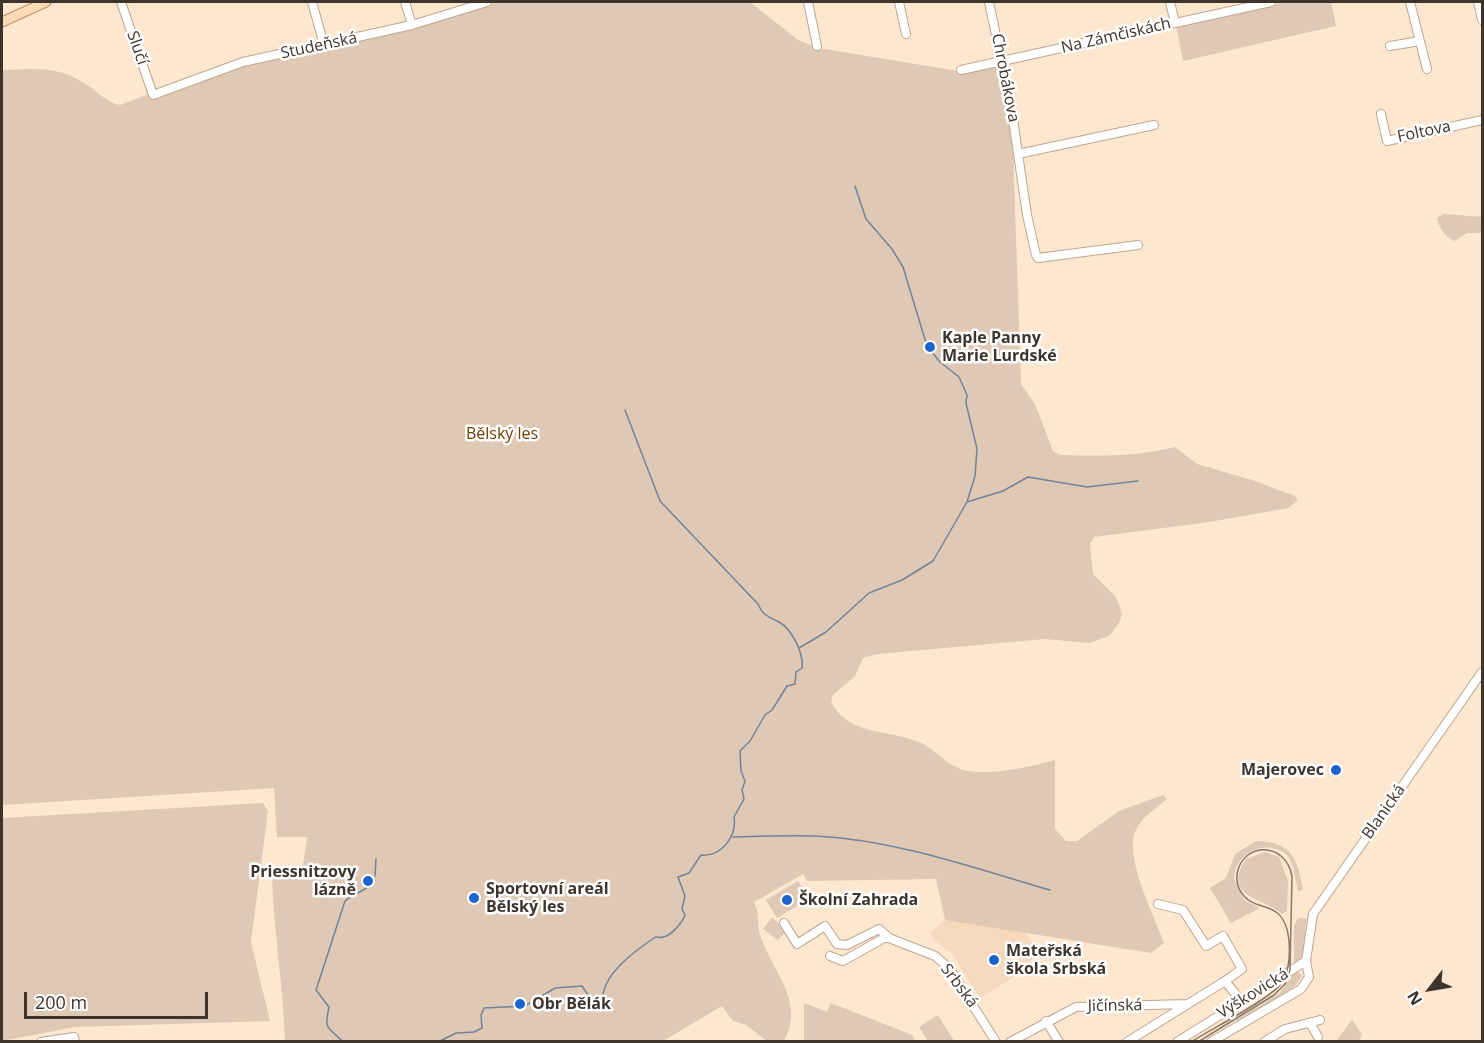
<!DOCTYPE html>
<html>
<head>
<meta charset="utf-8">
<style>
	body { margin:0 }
	#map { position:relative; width:1484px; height:1043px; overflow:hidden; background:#fee6cf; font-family:"Open Sans",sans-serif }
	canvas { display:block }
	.frame { position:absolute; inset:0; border:3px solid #3d342b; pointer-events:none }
	.north { position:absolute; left:1400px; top:959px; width:60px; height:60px; -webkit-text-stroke:4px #fff; paint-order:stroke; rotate:239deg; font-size:16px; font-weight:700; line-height:24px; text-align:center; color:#3d342b }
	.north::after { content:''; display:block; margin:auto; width:21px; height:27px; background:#3d342b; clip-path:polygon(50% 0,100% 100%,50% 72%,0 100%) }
	.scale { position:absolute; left:24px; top:992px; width:184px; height:27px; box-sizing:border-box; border:3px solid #3d342b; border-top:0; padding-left:8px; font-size:18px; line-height:21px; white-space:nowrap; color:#3d342b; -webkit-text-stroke:4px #fff; paint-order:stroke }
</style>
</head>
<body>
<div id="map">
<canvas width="1484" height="1043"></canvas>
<div class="frame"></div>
<div class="north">N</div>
<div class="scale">200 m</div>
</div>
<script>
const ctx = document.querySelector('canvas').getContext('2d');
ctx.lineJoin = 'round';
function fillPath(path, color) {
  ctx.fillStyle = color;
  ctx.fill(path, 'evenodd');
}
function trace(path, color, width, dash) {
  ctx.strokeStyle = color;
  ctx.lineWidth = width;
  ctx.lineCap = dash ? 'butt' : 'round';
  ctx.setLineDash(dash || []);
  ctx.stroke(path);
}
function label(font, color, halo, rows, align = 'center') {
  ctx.font = font + ' "Open Sans",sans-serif';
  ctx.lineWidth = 5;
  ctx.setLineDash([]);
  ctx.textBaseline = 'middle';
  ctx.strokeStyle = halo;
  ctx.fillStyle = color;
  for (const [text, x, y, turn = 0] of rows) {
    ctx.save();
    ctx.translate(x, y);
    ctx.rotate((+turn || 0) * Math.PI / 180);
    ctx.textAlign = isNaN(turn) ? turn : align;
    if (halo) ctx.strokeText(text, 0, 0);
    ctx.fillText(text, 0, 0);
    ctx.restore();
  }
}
fillPath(new Path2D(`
	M 945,920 L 1025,932 L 1040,955 L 1024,964 L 1027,969 L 980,998 L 952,954 L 934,940 L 931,933 Z`), '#f6d8bc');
fillPath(new Path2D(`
	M 477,2 L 750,2 L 798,40 L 818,48 L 958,71 L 1006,63 L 1012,119 L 1021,384 L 1035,404 L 1053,451 L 1060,455 C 1100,456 1137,457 1175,447 L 1197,464 L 1252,480 L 1295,496 L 1298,500 L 1288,508 L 1209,522 L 1094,537 L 1090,544 L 1093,574 L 1116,597 L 1122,614 L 1119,623 L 1109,636 L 1090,643 L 1045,639 L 878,654 L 863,658 L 855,676 L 833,695 L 831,702 C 849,737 891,729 921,743 C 937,751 949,768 968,771 C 996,775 1029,767 1055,760 L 1055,829 L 1066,841 L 1077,841 L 1119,811 L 1163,795 L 1167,799 C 1156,808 1140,818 1135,832 C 1125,860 1154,915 1164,943 L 1151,953 L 945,920 L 936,879 L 807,881 L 803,874 L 754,902 C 761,914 756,926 761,938 C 775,976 805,1002 784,1041 L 767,1041 L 746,1025 L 733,1021 L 722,1006 L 663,1041 L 285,1041 C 283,986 274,933 272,878 L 301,878 L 307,837 L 277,837 L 274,788 L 2,805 L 2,70 C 31,69 58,65 84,83 C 96,90 107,103 120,105 L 240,60 L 430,17 Z
	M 1285,2 L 1331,2 L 1336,26 L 1183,61 L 1176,25 Z
	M 1444,214 L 1482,217 L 1482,233 L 1467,233 L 1455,241 C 1446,238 1438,227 1437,218 Z
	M 263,803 L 268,811 L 251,942 L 270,1021 L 75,1027 L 2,1041 L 2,818 Z
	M 1256,841 C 1291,842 1297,857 1303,889 L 1298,892 C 1296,881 1293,860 1286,854 C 1267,839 1235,851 1234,879 L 1244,900 L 1260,908 L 1231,923 L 1210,888 L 1226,878 L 1235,854 Z
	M 1266,852 L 1279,857 L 1288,881 L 1287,911 L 1282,914 C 1263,897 1221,898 1246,859 Z
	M 798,881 L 809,899 L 777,918 L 766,900 Z
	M 772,918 L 787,930 L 778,940 L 763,929 Z
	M 1298,918 L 1307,919 C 1302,935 1311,955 1294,964 L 1294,926 Z
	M 1298,971 L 1302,976 L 1294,987 L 1238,1022 L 1236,1020 L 1280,993 L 1291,976 Z
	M 804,1003 L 827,1012 L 831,1003 L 912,1035 L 915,1041 L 804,1041 Z
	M 938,1015 L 954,1041 L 928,1041 L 919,1027 Z
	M 1352,1020 L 1362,1034 L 1359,1041 L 1336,1041 Z`), '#dfc9b4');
trace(new Path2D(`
	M 855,186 L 866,219 L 892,249 L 903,267 L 927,346 L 940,362 L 959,377 L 967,395 L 966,403 L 977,449 L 975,476 L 967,502
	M 799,648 L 826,632 L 869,593 L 902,580 L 933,561 L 967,502 L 1003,491 L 1028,477 L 1087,487 L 1138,481
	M 733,837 C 761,836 789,835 816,836 C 896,840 974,868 1050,890
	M 375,876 L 376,859
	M 343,1042 C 327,1025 324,1031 329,1007 L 316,990 L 345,901 C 354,893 369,890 374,880
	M 438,1042 L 456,1033 L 474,1032 L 482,1028 L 481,1015 L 484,1008 L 525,1006 L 555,988 L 582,986 L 592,1001 L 603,995 C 606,972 635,951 654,938 C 659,935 657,939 663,937 C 671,936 682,923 685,915 L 682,909 L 685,896 L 678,877 L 689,873 L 701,855 C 722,857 737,836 734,817 L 744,799 L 742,790 L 745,781 L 741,771 L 740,751 L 750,741 L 765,715 L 772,710 L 787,686 L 795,684 L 796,672 L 802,668 C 804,654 792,629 779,622 C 768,616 764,617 758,604 L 660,501 L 625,410`), '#74829a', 1.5);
const minor = new Path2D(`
	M 121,2 L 153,95 L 243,62 L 412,25 L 487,2
	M 312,2 L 324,45
	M 405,2 L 412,25
	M 808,2 L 817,46
	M 899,2 L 906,34
	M 989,2 L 1011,106 L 1027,215 L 1036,255 L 1038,258 L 1138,245
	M 1170,2 L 1175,23
	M 1410,2 L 1427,69
	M 1478,2 L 1482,20
	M 1390,46 L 1420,41
	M 961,70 L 1271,2
	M 1381,114 L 1387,141 L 1482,120
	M 1018,154 L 1154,125
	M 1158,904 L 1183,910 L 1206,946 L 1223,936 L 1242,969 L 1225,981
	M 784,923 L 797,944 L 825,926 L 837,944 L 847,945 L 879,929 L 889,938
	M 830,956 L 843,961 L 884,938 L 889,938 L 935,956 L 949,968 L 996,1042
	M 1306,961 L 1313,914 L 1482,672
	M 1046,1021 L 1059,1042
	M 1310,1023 L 1318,1037
	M 41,1042 L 74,1037 L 75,1042
	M 1010,1042 L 1076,1007 L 1187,1004
	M 1127,1042 L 1225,981 L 1242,1002
	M 1177,1042 L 1306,961
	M 1211,1042 L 1301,989 L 1309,977 L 1306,961
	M 1264,1042 L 1285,1029 L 1320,1020`);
const major = new Path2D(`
	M 2,22 L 46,2`);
trace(minor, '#bca690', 10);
trace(major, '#b89066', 11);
trace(minor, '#fff', 8);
trace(major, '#fddab6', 9);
trace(new Path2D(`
	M 1191,1042 C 1211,1029 1273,998 1283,981 C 1292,964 1293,924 1276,912 C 1266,905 1252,906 1244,896 C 1229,880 1239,853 1260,850 C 1277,848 1289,860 1292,876 L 1290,970 L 1285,984 L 1274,995 L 1198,1042`), '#88796a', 1.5);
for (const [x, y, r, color] of [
	[930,347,6,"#1b64cf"],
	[1336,770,6,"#1b64cf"],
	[368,881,6,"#1b64cf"],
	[474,898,6,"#1b64cf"],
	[787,900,6,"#1b64cf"],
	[994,960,6,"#1b64cf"],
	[520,1004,6,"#1b64cf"]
]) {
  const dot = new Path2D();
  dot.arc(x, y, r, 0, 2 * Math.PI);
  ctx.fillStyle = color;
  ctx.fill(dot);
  trace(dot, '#fff', 2);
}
label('16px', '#3d342b', '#fff', [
	["Na Zámčiskách",1116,36,-13],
	["Studeňská",319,46,-12],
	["Slučí",137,48,71],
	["Chrobákova",1005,78,79],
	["Foltova",1424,132,-12],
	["Blanická",1384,812,-55],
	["Srbská",959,986,53],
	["Výškovická",1253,994,-32],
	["Jičínská",1115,1006,-1]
]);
label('bold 16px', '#3d342b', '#fff', [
	["Kaple Panny",942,338],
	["Marie Lurdské",942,356],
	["Majerovec",1324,770,"right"],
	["Priessnitzovy",356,872,"right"],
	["lázně",356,890,"right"],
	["Sportovní areál",486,889],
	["Bělský les",486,907],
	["Školní Zahrada",799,900],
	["Mateřská",1006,951],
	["škola Srbská",1006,969],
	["Obr Bělák",532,1004]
], 'left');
label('16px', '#6b3f00', '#fff', [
	["Bělský les",502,434]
]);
</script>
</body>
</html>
